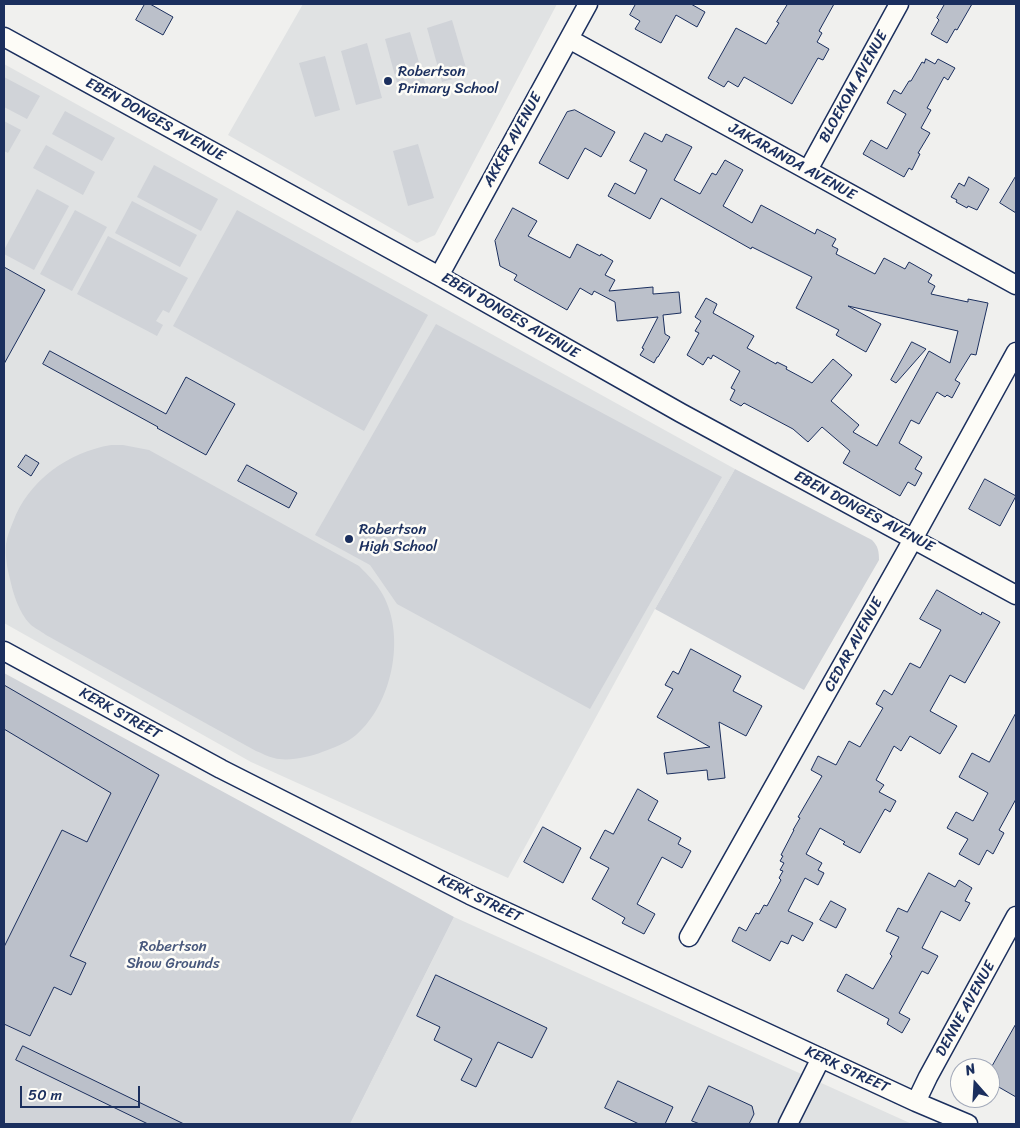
<!DOCTYPE html>
<html>
<head>
<meta charset="utf-8">
<style>
	body { margin:0 }
	#map { position:relative; width:1020px; height:1128px; overflow:hidden; background:#f0f0ee; font-family:Sriracha,sans-serif }
	canvas { display:block }
	.frame { position:absolute; inset:0; border:5px solid #1b2f5e; pointer-events:none }
	.north { position:absolute; left:950px; top:1058px; width:50px; height:50px; box-sizing:border-box; background:#fdfcf7; border:1px solid #a3aaba; border-radius:50%; rotate:341deg; font-size:14px; font-weight:700; line-height:20px; text-align:center; color:#1b2f5e }
	.north::after { content:''; display:block; margin:auto; width:18px; height:22px; background:#1b2f5e; clip-path:polygon(50% 0,100% 100%,50% 72%,0 100%) }
	.scale { position:absolute; left:20px; top:1086px; width:120px; height:22px; box-sizing:border-box; border:2px solid #1b2f5e; border-top:0; padding-left:6px; font-size:15px; line-height:18px; white-space:nowrap; color:#1b2f5e; -webkit-text-stroke:4px #fdfcf7; paint-order:stroke }
</style>
</head>
<body>
<div id="map">
<canvas width="1020" height="1128"></canvas>
<div class="frame"></div>
<div class="north">N</div>
<div class="scale">50 m</div>
</div>
<script>
const ctx = document.querySelector('canvas').getContext('2d');
ctx.lineJoin = 'round';
function fillPath(path, color) {
  ctx.fillStyle = color;
  ctx.fill(path, 'evenodd');
}
function trace(path, color, width, dash) {
  ctx.strokeStyle = color;
  ctx.lineWidth = width;
  ctx.lineCap = dash ? 'butt' : 'round';
  ctx.setLineDash(dash || []);
  ctx.stroke(path);
}
function label(font, color, halo, rows, align = 'center') {
  ctx.font = font + ' Sriracha,sans-serif';
  ctx.lineWidth = 5;
  ctx.setLineDash([]);
  ctx.textBaseline = 'middle';
  ctx.strokeStyle = halo;
  ctx.fillStyle = color;
  for (const [text, x, y, turn = 0] of rows) {
    ctx.save();
    ctx.translate(x, y);
    ctx.rotate((+turn || 0) * Math.PI / 180);
    ctx.textAlign = isNaN(turn) ? turn : align;
    if (halo) ctx.strokeText(text, 0, 0);
    ctx.fillText(text, 0, 0);
    ctx.restore();
  }
}
fillPath(new Path2D(`
	M 303,4 L 557,4 L 435,235 L 417,243 L 228,135 Z
	M 4,64 L 735,469 L 655,609 L 508,878 L 251,762 L 4,623 Z
	M 454,917 L 912,1124 L 350,1124 Z`), '#e0e2e3');
fillPath(new Path2D(`
	M 452,20 L 468,75 L 442,82 L 427,28 Z
	M 410,32 L 426,86 L 400,94 L 385,39 Z
	M 367,43 L 382,98 L 356,105 L 341,51 Z
	M 325,56 L 340,110 L 315,117 L 299,63 Z
	M 4,77 L 40,96 L 27,119 L 4,107 Z
	M 65,111 L 115,138 L 102,161 L 52,134 Z
	M 4,121 L 21,130 L 8,153 L 4,151 Z
	M 418,144 L 434,198 L 408,206 L 393,151 Z
	M 46,145 L 95,172 L 83,195 L 33,168 Z
	M 154,165 L 218,199 L 201,231 L 137,197 Z
	M 37,189 L 69,206 L 34,270 L 4,254 L 4,250 Z
	M 132,201 L 197,235 L 180,267 L 115,233 Z
	M 75,210 L 107,227 L 72,291 L 40,274 Z
	M 237,210 L 428,315 L 364,431 L 173,326 Z
	M 108,236 L 188,278 L 169,313 L 163,310 L 156,321 L 163,325 L 157,336 L 77,294 Z
	M 436,324 L 722,477 L 590,709 L 397,604 L 370,565 L 315,535 Z
	M 111,445 L 123,445 L 149,450 L 359,566 C 368,575 377,584 383,595 C 406,637 392,704 356,735 C 347,743 333,748 322,752 C 310,757 287,762 274,758 C 268,757 262,753 256,751 L 46,635 C 41,631 34,628 30,624 C 19,613 13,593 10,579 C 7,568 5,555 6,544 C 7,537 10,529 13,522 C 28,481 68,452 111,445 Z
	M 735,469 L 872,540 C 878,546 879,551 879,560 L 804,690 L 655,609 Z
	M 4,673 L 454,917 L 350,1124 L 4,1124 Z`), '#d0d3d8');
const building = new Path2D(`
	M 145,4 L 150,4 L 173,17 L 163,35 L 136,20 Z
	M 636,4 L 691,4 L 705,12 L 697,27 L 676,15 L 661,43 L 635,29 L 640,21 L 630,15 Z
	M 788,4 L 834,4 L 819,31 L 822,33 L 817,42 L 829,49 L 823,60 L 818,58 L 792,104 L 744,77 L 738,87 L 728,81 L 724,87 L 708,78 L 736,28 L 766,44 L 779,23 L 777,22 Z
	M 945,4 L 972,4 L 957,30 L 955,29 L 947,43 L 931,34 L 939,20 L 937,18 Z
	M 926,59 L 935,64 L 938,59 L 955,68 L 948,80 L 944,77 L 927,108 L 931,110 L 921,128 L 930,133 L 918,153 L 920,154 L 912,170 L 909,168 L 904,177 L 863,154 L 871,140 L 887,149 L 906,114 L 887,103 L 894,90 L 901,94 L 909,81 L 911,81 L 922,62 L 924,63 Z
	M 575,110 L 615,132 L 601,157 L 585,148 L 568,179 L 539,163 L 567,112 Z
	M 645,133 L 662,142 L 666,134 L 692,147 L 674,180 L 700,194 L 712,173 L 716,175 L 725,160 L 743,170 L 723,206 L 752,223 L 761,205 L 815,234 L 817,229 L 836,239 L 832,246 L 838,249 L 836,254 L 875,274 L 884,258 L 905,269 L 909,262 L 932,275 L 928,282 L 935,286 L 931,294 L 968,302 L 968,299 L 988,303 L 976,355 L 971,354 L 955,380 L 960,383 L 952,398 L 947,395 L 945,397 L 937,392 L 919,424 L 911,420 L 899,443 L 922,457 L 915,469 L 922,473 L 915,486 L 908,482 L 900,496 L 843,463 L 850,451 L 822,427 L 808,442 L 793,429 L 744,403 L 741,406 L 730,400 L 735,390 L 731,388 L 740,371 L 713,355 L 711,359 L 708,357 L 703,365 L 687,355 L 699,333 L 695,331 L 701,321 L 695,317 L 706,298 L 717,304 L 713,313 L 754,336 L 747,348 L 776,364 L 777,362 L 787,367 L 786,369 L 812,383 L 833,359 L 852,375 L 831,401 L 859,425 L 853,432 L 877,446 L 929,351 L 950,363 L 958,331 L 848,306 L 881,324 L 866,352 L 836,335 L 839,330 L 796,308 L 812,277 L 752,247 L 751,249 L 661,198 L 650,219 L 608,196 L 615,183 L 635,194 L 647,170 L 630,161 Z
	M 1016,176 L 1016,213 L 1000,203 Z
	M 969,177 L 989,189 L 977,210 L 968,206 L 967,208 L 956,202 L 957,200 L 951,197 L 959,183 L 964,186 Z
	M 513,208 L 537,221 L 528,236 L 570,258 L 577,244 L 600,256 L 601,254 L 613,261 L 605,275 L 615,280 L 609,291 L 653,287 L 653,294 L 679,292 L 681,313 L 663,315 L 665,334 L 670,337 L 658,357 L 657,357 L 654,363 L 640,355 L 644,349 L 642,348 L 658,317 L 617,321 L 615,302 L 594,291 L 592,295 L 580,288 L 567,310 L 514,280 L 517,275 L 500,266 L 495,241 Z
	M 4,267 L 45,290 L 4,364 Z
	M 912,342 L 926,349 L 896,383 L 891,380 Z
	M 50,351 L 166,414 L 186,377 L 235,404 L 206,455 L 157,428 L 158,427 L 43,364 Z
	M 26,455 L 39,463 L 31,476 L 18,467 Z
	M 247,465 L 297,493 L 289,508 L 238,481 Z
	M 985,479 L 1016,496 L 1000,526 L 969,509 Z
	M 937,590 L 981,615 L 982,612 L 1000,622 L 965,683 L 950,675 L 930,711 L 957,726 L 940,754 L 910,736 L 901,751 L 894,746 L 876,780 L 884,785 L 879,792 L 896,801 L 890,812 L 885,809 L 860,853 L 843,844 L 845,842 L 820,828 L 806,854 L 822,863 L 818,870 L 824,873 L 818,885 L 805,878 L 788,911 L 813,923 L 803,941 L 792,935 L 788,944 L 781,941 L 770,961 L 732,941 L 739,927 L 746,931 L 756,913 L 759,914 L 764,905 L 767,906 L 781,880 L 779,878 L 783,871 L 780,870 L 784,863 L 780,861 L 783,856 L 781,855 L 794,830 L 793,830 L 800,818 L 798,817 L 822,776 L 811,770 L 818,756 L 836,765 L 849,741 L 860,747 L 883,708 L 876,704 L 884,690 L 892,695 L 910,663 L 920,668 L 941,630 L 920,619 Z
	M 691,649 L 741,676 L 733,691 L 762,706 L 746,736 L 719,722 L 725,778 L 708,780 L 707,770 L 667,774 L 664,753 L 710,747 L 657,717 L 673,689 L 665,685 L 673,671 L 678,674 Z
	M 4,685 L 159,775 L 70,956 L 86,963 L 71,995 L 54,987 L 30,1036 L 4,1024 L 4,947 L 62,830 L 87,842 L 111,793 L 4,729 Z
	M 1016,713 L 1016,799 L 999,830 L 1004,833 L 993,854 L 987,850 L 979,865 L 959,854 L 968,839 L 947,828 L 956,812 L 973,821 L 988,793 L 959,777 L 972,753 L 989,762 Z
	M 638,789 L 658,801 L 648,820 L 681,838 L 678,844 L 691,851 L 682,868 L 662,857 L 637,904 L 655,914 L 644,934 L 622,923 L 625,918 L 592,899 L 609,868 L 590,858 L 605,830 L 613,834 Z
	M 543,827 L 581,848 L 563,883 L 524,862 Z
	M 929,873 L 955,887 L 959,880 L 972,888 L 965,901 L 970,903 L 960,921 L 941,911 L 922,948 L 938,956 L 928,974 L 922,971 L 899,1013 L 910,1019 L 902,1033 L 887,1024 L 889,1019 L 837,991 L 846,974 L 873,989 L 892,956 L 890,954 L 899,937 L 886,931 L 898,908 L 907,912 Z
	M 831,901 L 846,909 L 836,928 L 820,920 Z
	M 436,975 L 547,1028 L 532,1058 L 498,1042 L 476,1087 L 461,1080 L 472,1059 L 434,1040 L 440,1027 L 417,1016 Z
	M 1016,1024 L 1016,1097 L 990,1082 L 990,1070 Z
	M 23,1046 L 184,1124 L 148,1124 L 16,1060 Z
	M 618,1081 L 673,1107 L 665,1124 L 639,1124 L 605,1108 Z
	M 709,1086 L 752,1106 L 754,1114 L 749,1124 L 700,1124 L 692,1121 Z`);
fillPath(building, '#bbc0ca');
trace(building, '#1b2f5e', 1);
const street = new Path2D(`
	M 4,37 L 439,276 L 681,413 L 1016,595
	M 569,39 L 1016,285
	M 808,170 L 899,4
	M 439,276 L 588,4
	M 4,651 L 221,769 L 470,895 L 821,1058 L 916,1102 L 968,1124
	M 689,937 L 907,550 L 1016,352
	M 916,1102 L 928,1077 L 1016,916
	M 788,1124 L 821,1058`);
trace(street, '#1b2f5e', 21);
trace(street, '#fdfcf7', 18);
for (const [x, y, r, color] of [
	[388,81,5,"#1b2f5e"],
	[349,539,5,"#1b2f5e"]
]) {
  const dot = new Path2D();
  dot.arc(x, y, r, 0, 2 * Math.PI);
  ctx.fillStyle = color;
  ctx.fill(dot);
  trace(dot, '#fdfcf7', 2);
}
label('15px', '#1b2f5e', '#fdfcf7', [
	["Robertson",398,72],
	["Primary School",398,89],
	["Robertson",359,530],
	["High School",359,547]
], 'left');
label('15px', '#1b2f5e', '#fdfcf7', [
	["BLOEKOM AVENUE",854,87,-61],
	["EBEN DONGES AVENUE",155,120,29],
	["AKKER AVENUE",513,140,-61],
	["JAKARANDA AVENUE",792,162,29],
	["EBEN DONGES AVENUE",510,316,30],
	["EBEN DONGES AVENUE",864,512,28],
	["CEDAR AVENUE",854,645,-61],
	["KERK STREET",120,714,29],
	["KERK STREET",480,899,26],
	["DENNE AVENUE",966,1009,-61],
	["KERK STREET",847,1070,25]
]);
label('15px', '#48587c', '#fdfcf7', [
	["Robertson",173,947],
	["Show Grounds",173,964]
]);
</script>
</body>
</html>
